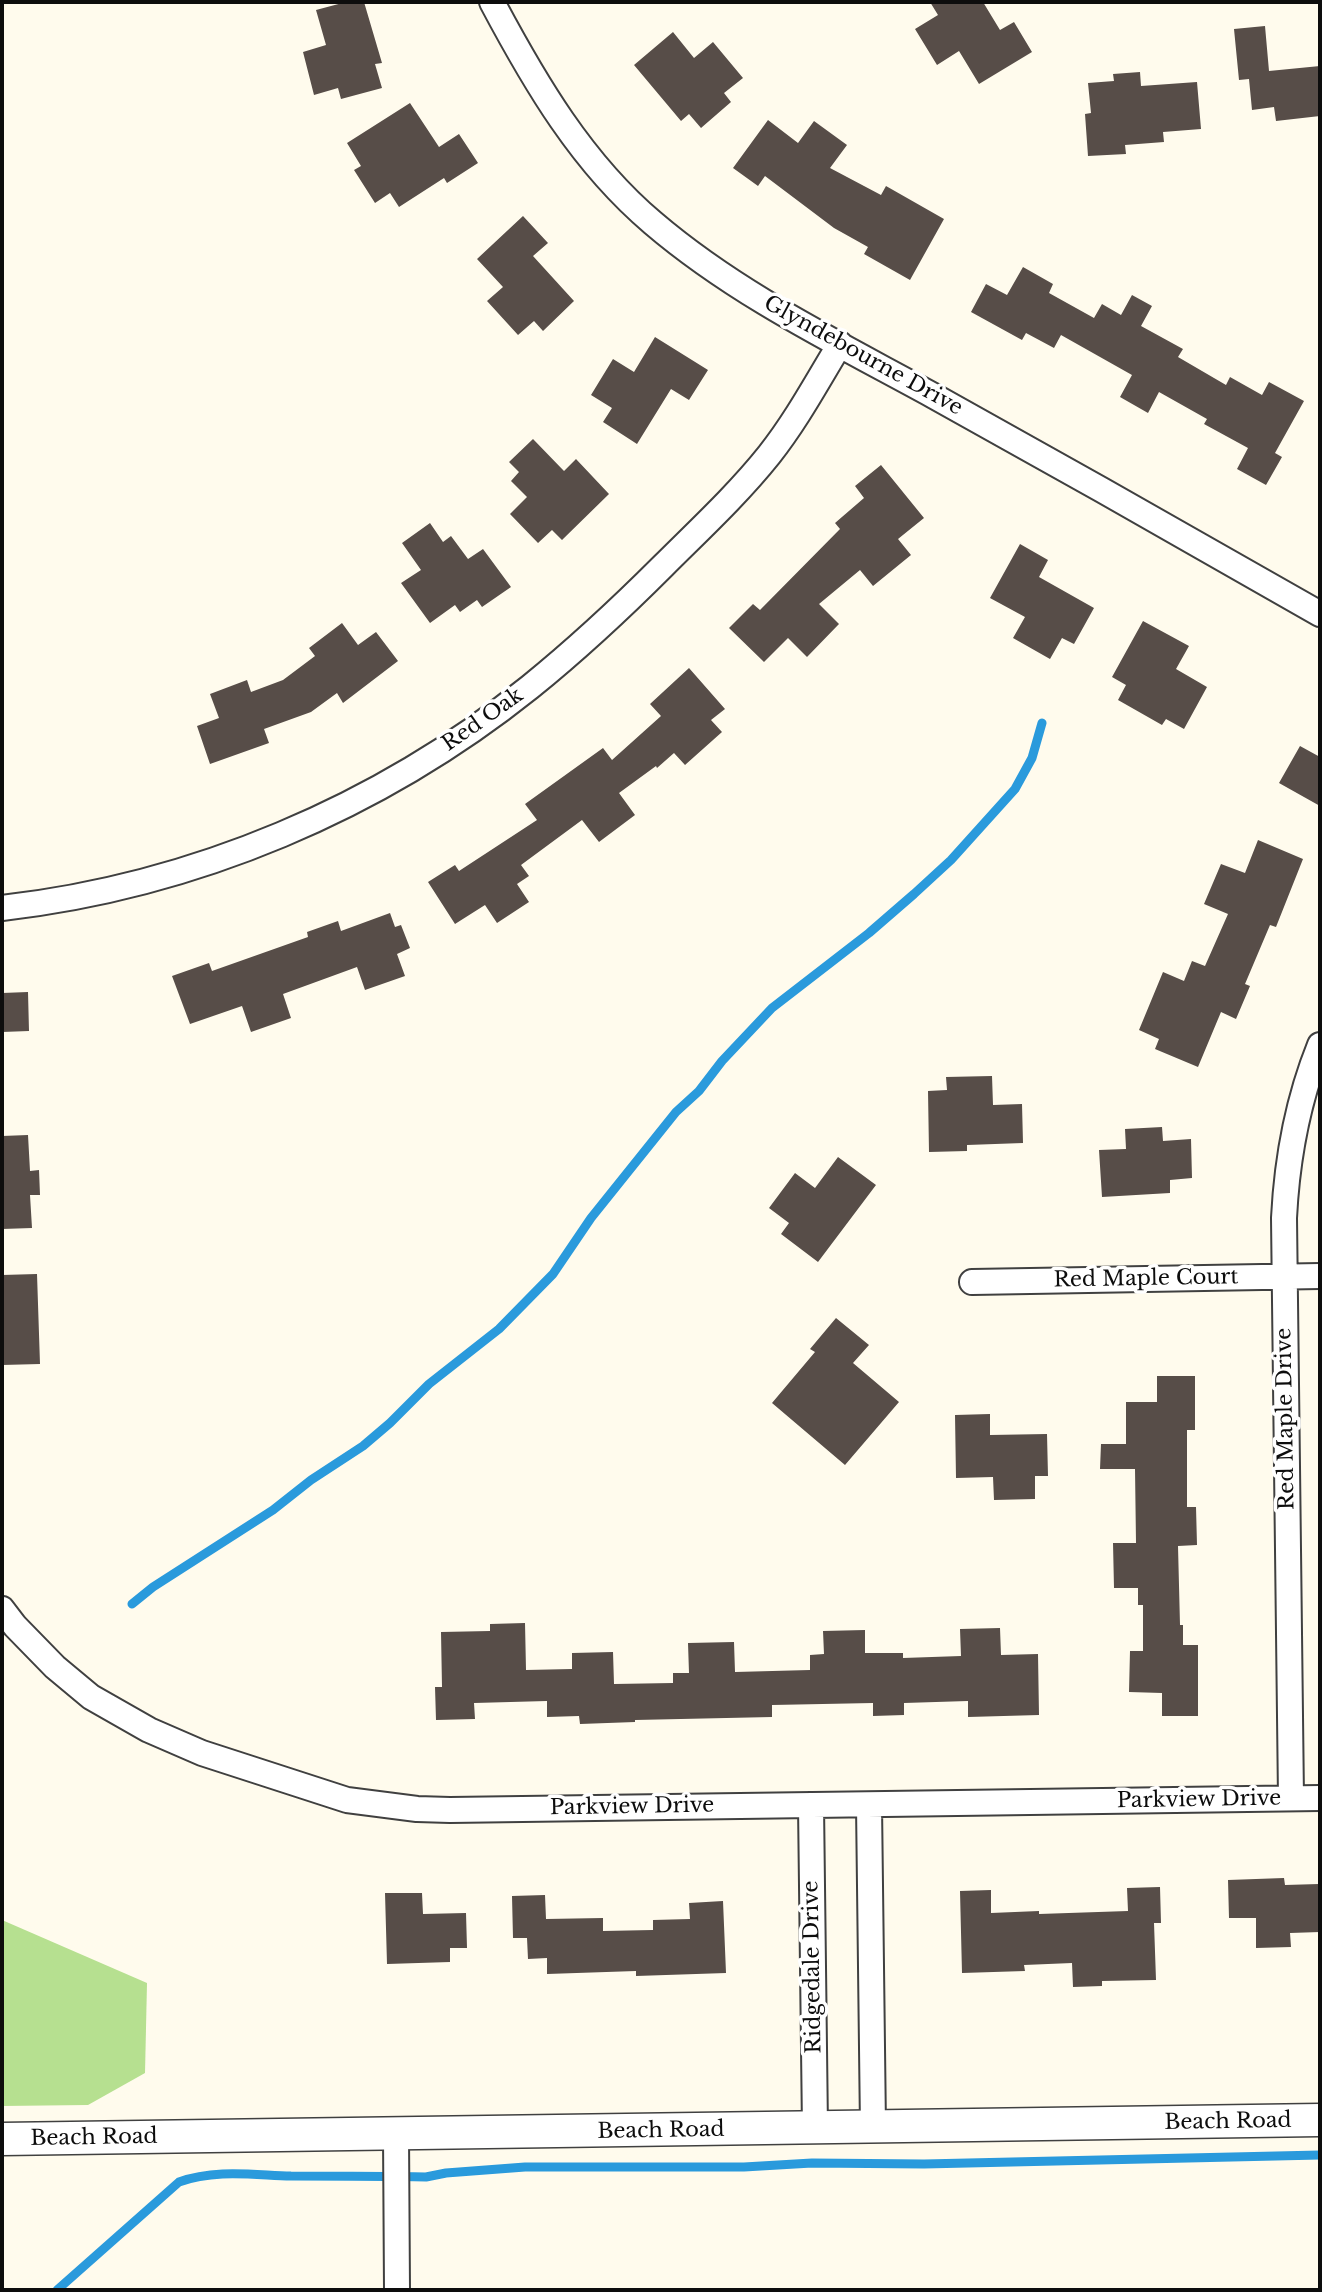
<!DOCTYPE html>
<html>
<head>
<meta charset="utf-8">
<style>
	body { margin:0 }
	#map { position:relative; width:1322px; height:2292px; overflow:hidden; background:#fffbed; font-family:"Libre Baskerville",serif }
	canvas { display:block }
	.frame { position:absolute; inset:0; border:4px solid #0d0d0d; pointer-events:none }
</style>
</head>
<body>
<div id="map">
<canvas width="1322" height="2292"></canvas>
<div class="frame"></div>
</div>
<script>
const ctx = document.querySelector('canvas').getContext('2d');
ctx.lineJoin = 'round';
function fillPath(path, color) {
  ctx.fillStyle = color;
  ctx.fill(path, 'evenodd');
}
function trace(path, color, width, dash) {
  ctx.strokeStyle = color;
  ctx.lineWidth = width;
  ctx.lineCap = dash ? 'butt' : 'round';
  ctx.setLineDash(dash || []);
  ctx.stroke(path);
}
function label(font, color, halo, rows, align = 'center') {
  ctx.font = font + ' "Libre Baskerville",serif';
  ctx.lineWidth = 7;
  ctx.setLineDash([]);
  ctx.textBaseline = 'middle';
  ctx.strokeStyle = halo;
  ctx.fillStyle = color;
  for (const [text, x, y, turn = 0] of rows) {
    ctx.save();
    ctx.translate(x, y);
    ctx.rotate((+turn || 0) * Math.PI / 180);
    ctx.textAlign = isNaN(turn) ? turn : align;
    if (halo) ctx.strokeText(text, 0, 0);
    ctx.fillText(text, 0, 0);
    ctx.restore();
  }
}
fillPath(new Path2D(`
	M 2,1920 L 147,1983 L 145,2073 L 88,2105 L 2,2106 Z`), '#b6e090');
trace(new Path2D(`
	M 132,1604 L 153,1587 L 273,1510 L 311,1480 L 363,1446 L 390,1423 L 429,1384 L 499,1329 L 553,1274 L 591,1218 L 676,1112 L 699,1091 L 722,1061 L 772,1008 L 869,933 L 914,894 L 951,860 L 1015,789 L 1032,758 L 1042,723
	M 57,2290 L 179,2182 C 215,2169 253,2175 291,2176 C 336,2176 381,2176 426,2177 L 446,2173 L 525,2167 L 744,2167 L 812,2163 L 924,2164 L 1320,2155`), '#2a9adc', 9);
fillPath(new Path2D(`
	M 346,2 L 364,2 L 382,63 L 375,64 L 382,88 L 341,99 L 338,88 L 314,95 L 303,52 L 326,45 L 316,10 Z
	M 930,2 L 983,2 L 1000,30 L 1014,22 L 1032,52 L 979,84 L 959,51 L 937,65 L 915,29 L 938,15 Z
	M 1265,26 L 1269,71 L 1320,66 L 1320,116 L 1276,121 L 1274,107 L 1252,110 L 1249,79 L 1239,80 L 1234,29 Z
	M 673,32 L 694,58 L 713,42 L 743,78 L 724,93 L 731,102 L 701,128 L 689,114 L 681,121 L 634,65 Z
	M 1140,72 L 1141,86 L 1197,82 L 1201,129 L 1163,132 L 1164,142 L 1125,145 L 1126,154 L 1088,156 L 1085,114 L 1091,113 L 1088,83 L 1114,81 L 1113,74 Z
	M 410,103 L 439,147 L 459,134 L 478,163 L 447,183 L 444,178 L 399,207 L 390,193 L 375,203 L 354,170 L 361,166 L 347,143 Z
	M 768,120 L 798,143 L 814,121 L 847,145 L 830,168 L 881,195 L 886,186 L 944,219 L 910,280 L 864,254 L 868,247 L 834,228 L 765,176 L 758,186 L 733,168 Z
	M 523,216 L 548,243 L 533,256 L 574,301 L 543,331 L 534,321 L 518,335 L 487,301 L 503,287 L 477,259 Z
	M 1023,267 L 1053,284 L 1049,293 L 1094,318 L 1102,304 L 1121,315 L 1132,295 L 1152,306 L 1141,326 L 1183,349 L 1178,357 L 1226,385 L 1230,377 L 1262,395 L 1269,382 L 1304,401 L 1275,453 L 1282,457 L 1266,485 L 1237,469 L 1248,448 L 1204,424 L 1207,419 L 1159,392 L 1148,413 L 1120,397 L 1132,375 L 1061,335 L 1054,348 L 1026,333 L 1022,340 L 971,312 L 986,284 L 1007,295 Z
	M 655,337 L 708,370 L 689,400 L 671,389 L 637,444 L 603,422 L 612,408 L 591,395 L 613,359 L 634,372 Z
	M 533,439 L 564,471 L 576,459 L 609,494 L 562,540 L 552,530 L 538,543 L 510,514 L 527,497 L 511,481 L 519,472 L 509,462 Z
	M 881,465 L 924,518 L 898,539 L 911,555 L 873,586 L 860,570 L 819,604 L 839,624 L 807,657 L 788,638 L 764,662 L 729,628 L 753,604 L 760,610 L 840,529 L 835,523 L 864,498 L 855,486 Z
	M 430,523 L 443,542 L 451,536 L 468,559 L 483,549 L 511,587 L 482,607 L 477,600 L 460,612 L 455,605 L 430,623 L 401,583 L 421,570 L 402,543 Z
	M 1020,544 L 1048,560 L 1039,577 L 1094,608 L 1074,644 L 1062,638 L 1050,659 L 1013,638 L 1025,617 L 990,598 Z
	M 1143,621 L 1189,646 L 1176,669 L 1207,687 L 1184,729 L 1166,719 L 1162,725 L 1118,700 L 1126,685 L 1112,677 Z
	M 342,623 L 358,645 L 376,632 L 398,661 L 343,703 L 337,693 L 311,712 L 264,729 L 269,743 L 210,764 L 197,726 L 219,718 L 210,694 L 247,680 L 251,692 L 283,680 L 315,656 L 309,648 Z
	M 689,668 L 725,709 L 711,720 L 722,732 L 685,765 L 674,753 L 657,768 L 656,766 L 619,793 L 635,815 L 599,842 L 582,820 L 521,865 L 529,876 L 517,884 L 529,902 L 497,923 L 485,905 L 455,924 L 428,882 L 455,865 L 459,871 L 537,820 L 525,804 L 603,748 L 612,760 L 661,716 L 650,704 Z
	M 1300,746 L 1320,757 L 1320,806 L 1279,783 Z
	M 1258,840 L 1303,859 L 1276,927 L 1270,925 L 1245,984 L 1250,986 L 1236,1019 L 1221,1012 L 1198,1067 L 1155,1049 L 1159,1039 L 1139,1030 L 1163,972 L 1184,981 L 1192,961 L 1205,966 L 1228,914 L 1204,904 L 1221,864 L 1245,873 Z
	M 390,913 L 395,927 L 401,925 L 410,948 L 397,954 L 405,976 L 365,990 L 357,967 L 283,994 L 291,1018 L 251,1032 L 242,1006 L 190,1024 L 172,976 L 209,963 L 212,971 L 308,937 L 307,932 L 338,921 L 341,931 Z
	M 28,992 L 29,1031 L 2,1032 L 2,993 Z
	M 992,1076 L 993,1105 L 1022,1104 L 1023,1143 L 967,1145 L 967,1151 L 929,1152 L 928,1091 L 947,1090 L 946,1077 Z
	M 1162,1127 L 1163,1141 L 1191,1139 L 1192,1178 L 1170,1180 L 1170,1193 L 1102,1197 L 1099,1150 L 1126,1149 L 1125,1129 Z
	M 28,1135 L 30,1171 L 39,1170 L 40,1195 L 30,1195 L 32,1228 L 2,1229 L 2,1136 Z
	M 838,1157 L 876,1185 L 818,1262 L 781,1234 L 789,1223 L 769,1208 L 795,1173 L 815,1188 Z
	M 37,1274 L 40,1364 L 2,1365 L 2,1275 Z
	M 836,1318 L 869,1345 L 853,1363 L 899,1402 L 845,1465 L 772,1403 L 815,1352 L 810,1349 Z
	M 1157,1376 L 1195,1376 L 1195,1430 L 1187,1430 L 1187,1507 L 1196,1507 L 1197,1545 L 1178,1546 L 1180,1625 L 1183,1625 L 1183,1645 L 1198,1645 L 1198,1716 L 1162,1716 L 1162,1693 L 1129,1692 L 1130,1651 L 1143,1651 L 1143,1605 L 1138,1605 L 1138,1588 L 1114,1588 L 1113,1543 L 1136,1543 L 1135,1469 L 1100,1469 L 1101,1444 L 1126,1444 L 1126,1402 L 1157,1402 Z
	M 990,1414 L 990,1435 L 1047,1434 L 1048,1476 L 1035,1476 L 1035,1499 L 994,1500 L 993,1477 L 956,1478 L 955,1415 Z
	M 525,1623 L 526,1670 L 572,1669 L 572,1653 L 613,1652 L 614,1684 L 673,1683 L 673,1673 L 689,1673 L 688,1643 L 734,1642 L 735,1672 L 810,1670 L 810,1655 L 824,1654 L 823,1631 L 865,1630 L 865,1653 L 903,1653 L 903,1658 L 961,1656 L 960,1629 L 1000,1628 L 1001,1655 L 1038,1654 L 1039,1715 L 968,1717 L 968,1701 L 904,1703 L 904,1715 L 873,1716 L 873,1703 L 772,1705 L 772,1717 L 635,1720 L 635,1722 L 580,1724 L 579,1716 L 547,1717 L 547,1701 L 474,1703 L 475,1719 L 436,1720 L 435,1687 L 442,1687 L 441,1632 L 490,1631 L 490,1624 Z
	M 1284,1878 L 1285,1885 L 1319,1884 L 1320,1932 L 1290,1933 L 1291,1947 L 1256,1948 L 1256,1918 L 1229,1918 L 1228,1880 Z
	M 1160,1887 L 1161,1923 L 1154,1923 L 1156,1980 L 1102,1981 L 1102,1986 L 1073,1987 L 1072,1963 L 1024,1965 L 1025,1971 L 962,1973 L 960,1891 L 991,1890 L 991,1913 L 1039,1911 L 1039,1914 L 1128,1911 L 1127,1888 Z
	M 385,1893 L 422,1893 L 423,1914 L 466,1913 L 467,1948 L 450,1948 L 450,1962 L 387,1964 Z
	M 545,1895 L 546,1919 L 603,1918 L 603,1931 L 653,1930 L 653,1920 L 690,1919 L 689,1903 L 723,1901 L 726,1973 L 636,1976 L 636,1971 L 547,1974 L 547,1958 L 528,1959 L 527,1938 L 513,1938 L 512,1896 Z`), '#574d48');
const minor = new Path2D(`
	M 492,2 C 535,83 582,163 653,223 C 736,294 837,343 932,395 C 1062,467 1191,540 1320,614
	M 2,908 C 194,886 379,808 530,687 C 577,649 621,608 663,566 C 699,530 737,495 769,455 C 796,421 817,382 840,344
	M 972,1282 L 1320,1276
	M 2,1609 L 15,1626 L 55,1667 L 91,1697 L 149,1730 L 202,1753 L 347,1800 L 417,1809 L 450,1810 L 1320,1798
	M 1291,1798 L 1284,1218 C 1287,1158 1297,1102 1320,1045
	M 811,1805 L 815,2129
	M 869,1805 L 873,2128
	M 396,2135 L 397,2290`);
const tertiary = new Path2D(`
	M 2,2139 L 1320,2120`);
trace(minor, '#404040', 28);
trace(tertiary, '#404040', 35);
trace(minor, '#fff', 24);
trace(tertiary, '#fff', 32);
label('21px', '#0d0d0d', '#fff', [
	["Glyndebourne Drive",863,356,29],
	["Red Oak",483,720,-35],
	["Red Maple Court",1146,1279,-1],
	["Red Maple Drive",1286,1419,-91],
	["Parkview Drive",1199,1800,-1],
	["Parkview Drive",632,1807,-1],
	["Ridgedale Drive",813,1967,-91],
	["Beach Road",1228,2122,-1],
	["Beach Road",661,2131,-1],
	["Beach Road",94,2138,-1]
]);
</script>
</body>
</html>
